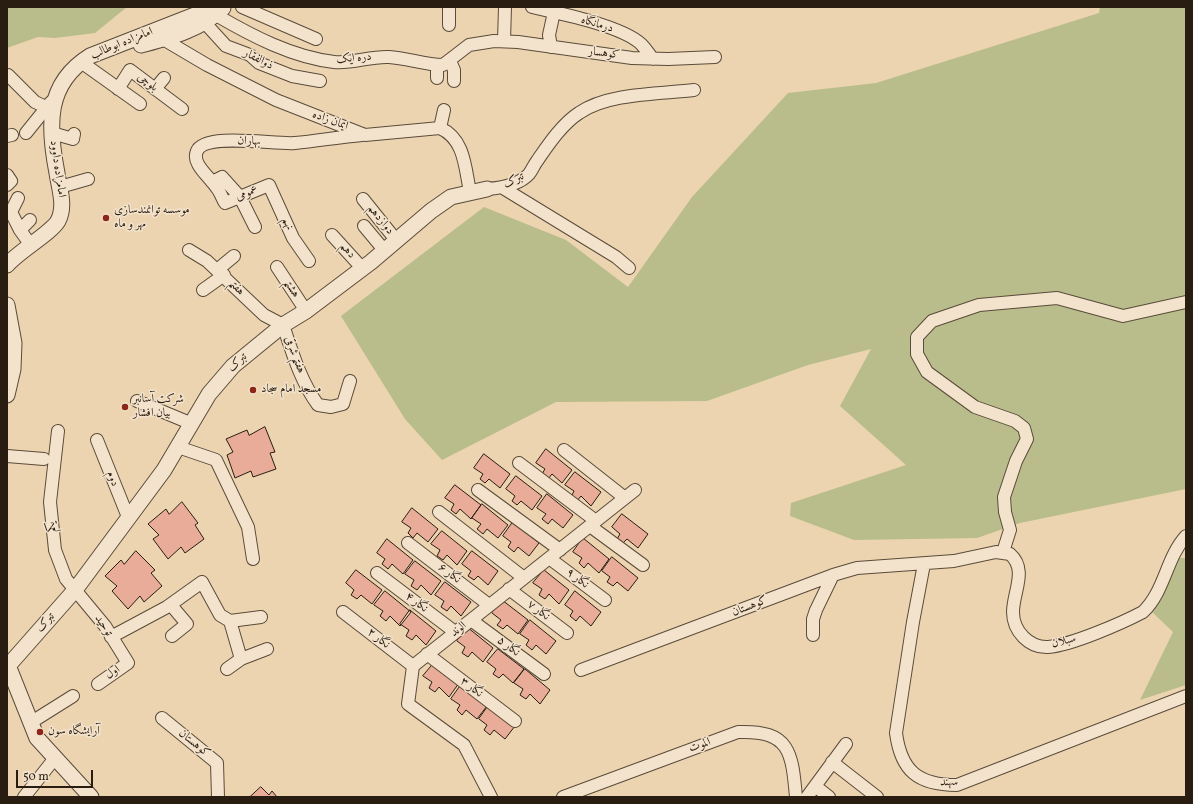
<!DOCTYPE html>
<html>
<head>
<meta charset="utf-8">
<style>
	body { margin:0 }
	#map { position:relative; width:1193px; height:804px; overflow:hidden; background:#ecd4b0; font-family:Vollkorn,serif }
	canvas { display:block }
	.frame { position:absolute; inset:0; border:8px solid #291d12; pointer-events:none }
	.scale { position:absolute; left:16px; top:770px; width:77px; height:18px; box-sizing:border-box; border:2px solid #291d12; border-top:0; padding-left:5px; font-size:12px; line-height:14px; white-space:nowrap; color:#291d12; -webkit-text-stroke:3px #f3e3cc; paint-order:stroke }
</style>
</head>
<body>
<div id="map">
<canvas width="1193" height="804"></canvas>
<div class="frame"></div>
<div class="scale">50 m</div>
</div>
<script>
const ctx = document.querySelector('canvas').getContext('2d');
ctx.lineJoin = 'round';
function fillPath(path, color) {
  ctx.fillStyle = color;
  ctx.fill(path, 'evenodd');
}
function trace(path, color, width, dash) {
  ctx.strokeStyle = color;
  ctx.lineWidth = width;
  ctx.lineCap = dash ? 'butt' : 'round';
  ctx.setLineDash(dash || []);
  ctx.stroke(path);
}
function label(font, color, halo, rows, align = 'center') {
  ctx.font = font + ' Vollkorn,Amiri,serif';
  ctx.lineWidth = 3;
  ctx.setLineDash([]);
  ctx.textBaseline = 'middle';
  ctx.strokeStyle = halo;
  ctx.fillStyle = color;
  for (const [text, x, y, turn = 0] of rows) {
    ctx.save();
    ctx.translate(x, y);
    ctx.rotate((+turn || 0) * Math.PI / 180);
    ctx.textAlign = isNaN(turn) ? turn : align;
    if (halo) ctx.strokeText(text, 0, 0);
    ctx.fillText(text, 0, 0);
    ctx.restore();
  }
}
fillPath(new Path2D(`
	M 7,7 L 127,7 L 95,33 L 55,38 L 38,37 L 7,48 Z
	M 1100,7 L 1186,7 L 1186,489 L 1020,523 L 977,538 L 854,540 L 790,516 L 791,503 L 906,465 L 840,406 L 871,349 L 808,365 L 707,401 L 556,402 L 442,460 L 405,419 L 341,316 L 484,207 L 566,240 L 628,287 L 692,197 L 788,93 L 876,83 L 1099,13 Z
	M 1179,558 L 1186,558 L 1186,685 L 1140,700 L 1173,632 L 1152,612 Z`), '#b8bd8b');
const building = new Path2D(`
	M 265,427 L 275,452 L 270,453 L 276,469 L 253,477 L 251,471 L 235,478 L 227,455 L 233,452 L 226,439 L 247,430 L 249,435 Z
	M 546,449 L 572,470 L 562,483 L 552,474 L 548,479 L 542,474 L 545,469 L 536,463 Z
	M 484,454 L 510,474 L 500,488 L 489,479 L 485,483 L 480,479 L 483,474 L 474,468 Z
	M 575,472 L 601,492 L 591,506 L 581,496 L 577,501 L 571,497 L 574,491 L 565,485 Z
	M 516,476 L 542,496 L 532,510 L 521,501 L 517,505 L 512,501 L 515,496 L 506,489 Z
	M 455,485 L 481,505 L 471,519 L 460,509 L 456,514 L 451,510 L 454,504 L 445,498 Z
	M 547,494 L 573,515 L 563,528 L 552,519 L 548,524 L 542,519 L 546,514 L 537,508 Z
	M 182,502 L 198,523 L 195,525 L 204,539 L 185,553 L 181,547 L 168,559 L 153,539 L 159,535 L 148,524 L 166,509 L 169,514 Z
	M 482,504 L 508,525 L 498,538 L 487,529 L 483,534 L 477,529 L 481,524 L 472,518 Z
	M 412,508 L 438,529 L 428,542 L 417,533 L 413,538 L 408,533 L 411,528 L 402,522 Z
	M 622,514 L 648,534 L 638,548 L 627,539 L 623,543 L 617,539 L 620,534 L 612,527 Z
	M 513,522 L 539,543 L 529,556 L 518,547 L 514,552 L 508,547 L 511,542 L 503,536 Z
	M 442,531 L 467,551 L 457,565 L 447,555 L 443,560 L 437,556 L 440,550 L 431,544 Z
	M 583,538 L 609,559 L 599,573 L 588,563 L 584,568 L 579,563 L 582,558 L 573,552 Z
	M 387,539 L 413,560 L 403,574 L 392,564 L 388,569 L 382,564 L 385,559 L 377,553 Z
	M 136,551 L 155,570 L 151,573 L 162,586 L 144,602 L 140,596 L 128,609 L 112,591 L 117,586 L 105,576 L 121,560 L 124,564 Z
	M 472,551 L 498,571 L 488,585 L 478,576 L 474,580 L 468,576 L 471,571 L 462,564 Z
	M 612,557 L 638,578 L 628,591 L 617,582 L 613,586 L 607,582 L 610,577 L 602,571 Z
	M 415,561 L 441,581 L 431,595 L 421,585 L 417,590 L 411,586 L 414,580 L 405,574 Z
	M 356,570 L 382,590 L 372,604 L 361,595 L 357,599 L 351,595 L 354,590 L 346,583 Z
	M 544,570 L 569,590 L 559,604 L 549,594 L 545,599 L 539,595 L 542,589 L 533,583 Z
	M 445,582 L 471,602 L 461,616 L 451,606 L 447,611 L 441,607 L 444,601 L 435,595 Z
	M 385,591 L 411,612 L 400,626 L 390,616 L 386,621 L 380,616 L 383,611 L 374,605 Z
	M 575,591 L 601,612 L 591,626 L 580,616 L 576,621 L 570,616 L 573,611 L 565,605 Z
	M 502,600 L 528,620 L 518,634 L 507,625 L 503,629 L 497,625 L 501,620 L 492,613 Z
	M 410,610 L 436,631 L 426,645 L 416,635 L 412,640 L 406,636 L 409,630 L 400,624 Z
	M 530,620 L 556,641 L 546,654 L 536,645 L 532,650 L 526,645 L 529,640 L 520,634 Z
	M 467,627 L 493,648 L 483,662 L 472,652 L 468,657 L 462,653 L 465,647 L 457,641 Z
	M 498,649 L 524,669 L 513,683 L 503,674 L 499,678 L 493,674 L 496,669 L 487,662 Z
	M 434,663 L 459,683 L 449,697 L 439,687 L 435,692 L 429,688 L 432,682 L 423,676 Z
	M 525,669 L 550,690 L 540,704 L 530,694 L 526,699 L 520,695 L 523,689 L 514,683 Z
	M 461,685 L 487,706 L 477,719 L 466,710 L 462,715 L 457,710 L 460,705 L 451,699 Z
	M 489,705 L 515,726 L 505,739 L 494,730 L 490,735 L 484,730 L 487,725 L 479,719 Z
	M 261,787 L 269,795 L 272,791 L 277,797 L 250,797 Z`);
fillPath(building, '#e8ac98');
trace(building, '#291d12', 1);
const minor = new Path2D(`
	M 242,7 L 316,39
	M 532,7 C 559,13 622,26 641,44 C 646,49 649,54 653,59
	M 216,15 C 252,36 292,57 334,62 C 352,64 370,56 389,57 C 407,58 425,65 443,65 L 469,45 L 494,41 L 518,42 L 632,58 L 668,59 L 715,57
	M 205,23 L 226,46 L 250,55 L 259,63 L 292,76 L 320,81
	M 449,25 L 449,7
	M 163,39 L 207,65 L 276,100 L 365,135 L 440,128 C 465,139 465,168 470,192
	M 504,41 L 505,7
	M 551,47 L 549,35 L 554,12
	M 450,61 L 454,70 L 454,81
	M 81,62 L 140,104
	M 437,65 L 437,78
	M 8,75 L 35,102 L 46,107
	M 118,89 L 130,70 L 182,109
	M 155,89 L 164,78
	M 440,128 L 444,110
	M 26,133 L 51,102
	M 52,133 L 73,139 L 74,134
	M 7,136 L 12,135
	M 7,175 L 11,181 L 7,185
	M 212,182 L 222,177 L 240,197 L 255,227
	M 60,187 L 88,179
	M 503,188 L 616,257 L 629,268
	M 487,189 C 501,188 519,185 529,174 C 532,170 534,165 537,161 C 548,145 562,124 579,113 C 607,93 659,94 694,90
	M 18,198 L 11,212 L 20,230 L 30,244
	M 363,199 L 396,240
	M 364,226 L 384,250
	M 20,230 L 30,220
	M 332,235 L 362,268
	M 189,250 L 207,261 L 264,315 L 283,325 C 292,352 301,382 318,405 L 331,407 L 343,404 L 350,381
	M 309,261 L 293,238 L 269,185 L 225,203 C 222,198 220,191 216,187 C 210,177 191,164 197,151 C 205,132 276,145 295,143 C 317,141 339,137 362,135
	M 277,267 L 306,311
	M 217,270 L 234,256
	M 203,290 L 224,275
	M 137,401 L 190,423
	M 58,431 L 50,502 L 55,550 L 66,579 L 105,626 L 128,663 L 98,684
	M 97,440 L 128,517
	M 178,447 L 216,460 L 248,527 L 253,559
	M 564,450 L 625,498
	M 7,456 L 44,459
	M 519,463 L 596,521
	M 478,490 L 560,550
	M 439,512 L 524,578
	M 590,526 L 643,565
	M 408,543 L 489,605
	M 1003,552 L 1010,530 L 1005,512 L 1004,497 L 1016,461 L 1027,439 L 1024,428 L 1015,421 L 975,407 L 927,372 L 917,354 L 917,337 L 932,321 L 979,305 L 1057,298 L 1123,316 L 1186,302
	M 549,558 L 605,600
	M 924,564 L 913,622 L 896,733 C 901,771 918,785 957,785 L 1186,696
	M 377,573 L 455,632
	M 509,589 L 567,633
	M 171,605 L 187,624 L 172,636
	M 343,612 L 413,666
	M 471,620 L 544,674
	M 230,621 L 241,659
	M 813,635 L 813,619 L 816,610 L 833,575
	M 111,637 L 167,607 L 202,582 L 220,615 L 230,621 L 261,617
	M 427,654 L 515,721
	M 227,669 L 241,659 L 267,649
	M 581,670 L 833,575 L 857,568 L 954,561 L 996,552 L 1010,554 C 1028,570 1013,592 1013,612 C 1013,631 1029,648 1048,647 C 1072,645 1122,623 1143,612 C 1165,591 1166,558 1186,536
	M 162,718 L 217,763 L 218,797
	M 30,723 L 73,696
	M 832,762 L 877,797
	M 815,786 L 829,797
	M 24,797 L 55,758
	M 491,797 L 464,745 L 408,704 L 413,666 L 635,490
	M 563,797 L 738,732 C 790,730 792,752 796,797
	M 807,797 L 846,744`);
const tertiary = new Path2D(`
	M 141,45 C 171,37 200,30 223,8
	M 7,265 C 19,251 51,233 58,221 C 66,206 59,188 57,173 C 48,127 45,84 90,56 L 200,13 L 204,7
	M 7,305 L 14,343 L 13,369 L 7,395
	M 7,663 L 37,738 L 91,797
	M 8,666 L 75,590 L 164,470 L 209,394 L 233,366 L 283,325 L 306,311 L 371,262 L 431,211 L 451,197 L 487,189`);
trace(minor, '#5a4b3a', 14);
trace(tertiary, '#5a4b3a', 17);
trace(minor, '#f3e3cc', 12);
trace(tertiary, '#f3e3cc', 15);
for (const [x, y, r, color] of [
	[106,218,4,"#8f2418"],
	[253,390,4,"#8f2418"],
	[125,407,4,"#8f2418"],
	[40,732,4,"#8f2418"]
]) {
  const dot = new Path2D();
  dot.arc(x, y, r, 0, 2 * Math.PI);
  ctx.fillStyle = color;
  ctx.fill(dot);
  trace(dot, '#f3e3cc', 1.5);
}
label('12px', '#291d12', '#f3e3cc', [
	["درمانگاه",597,25,17],
	["امامزاده ابوطالب",122,44,-22],
	["کوهسار",604,54,7],
	["دره ایک",354,59,-5],
	["ذوالفقار",258,60,27],
	["بلوچی",147,83,37],
	["ایمان زاده",330,121,20],
	["بهاران",249,142,2],
	["امامزاده داوود",57,169,82],
	["تبرک",514,181,-26],
	["عمومی",247,194,-22],
	["دوازدهم",380,220,51],
	["نهم",287,224,65],
	["دهم",347,251,47],
	["هفتم",236,288,46],
	["هشتم",291,289,56],
	["هفتم شرقی",294,355,69],
	["تبرک",238,363,-44],
	["دوم",112,479,68],
	["یکم",52,527,-96],
	["نگار ۶",449,574,37],
	["نگار ۹",577,579,37],
	["نگار ۴",416,603,37],
	["کوهستان",750,607,-21],
	["نگار ۷",538,611,37],
	["تبرک",46,623,-48],
	["توحید",103,626,56],
	["الوند",459,630,-38],
	["نگار ۲",378,639,38],
	["سبلان",1064,642,-15],
	["نگار ۵",508,647,37],
	["اول",113,673,-34],
	["نگار ۳",471,688,37],
	["کوهستان",194,744,39],
	["الموت",700,746,-20],
	["سهند",949,783,-2]
]);
label('12px', '#291d12', '#f3e3cc', [
	["موسسه توانمندسازی",114,211],
	["مهر و ماه",114,225],
	["مسجد امام سجاد",261,390],
	["شرکت آسانبر",133,400],
	["بیان افشار",133,414],
	["آرایشگاه سون",48,732]
], 'left');
</script>
</body>
</html>
